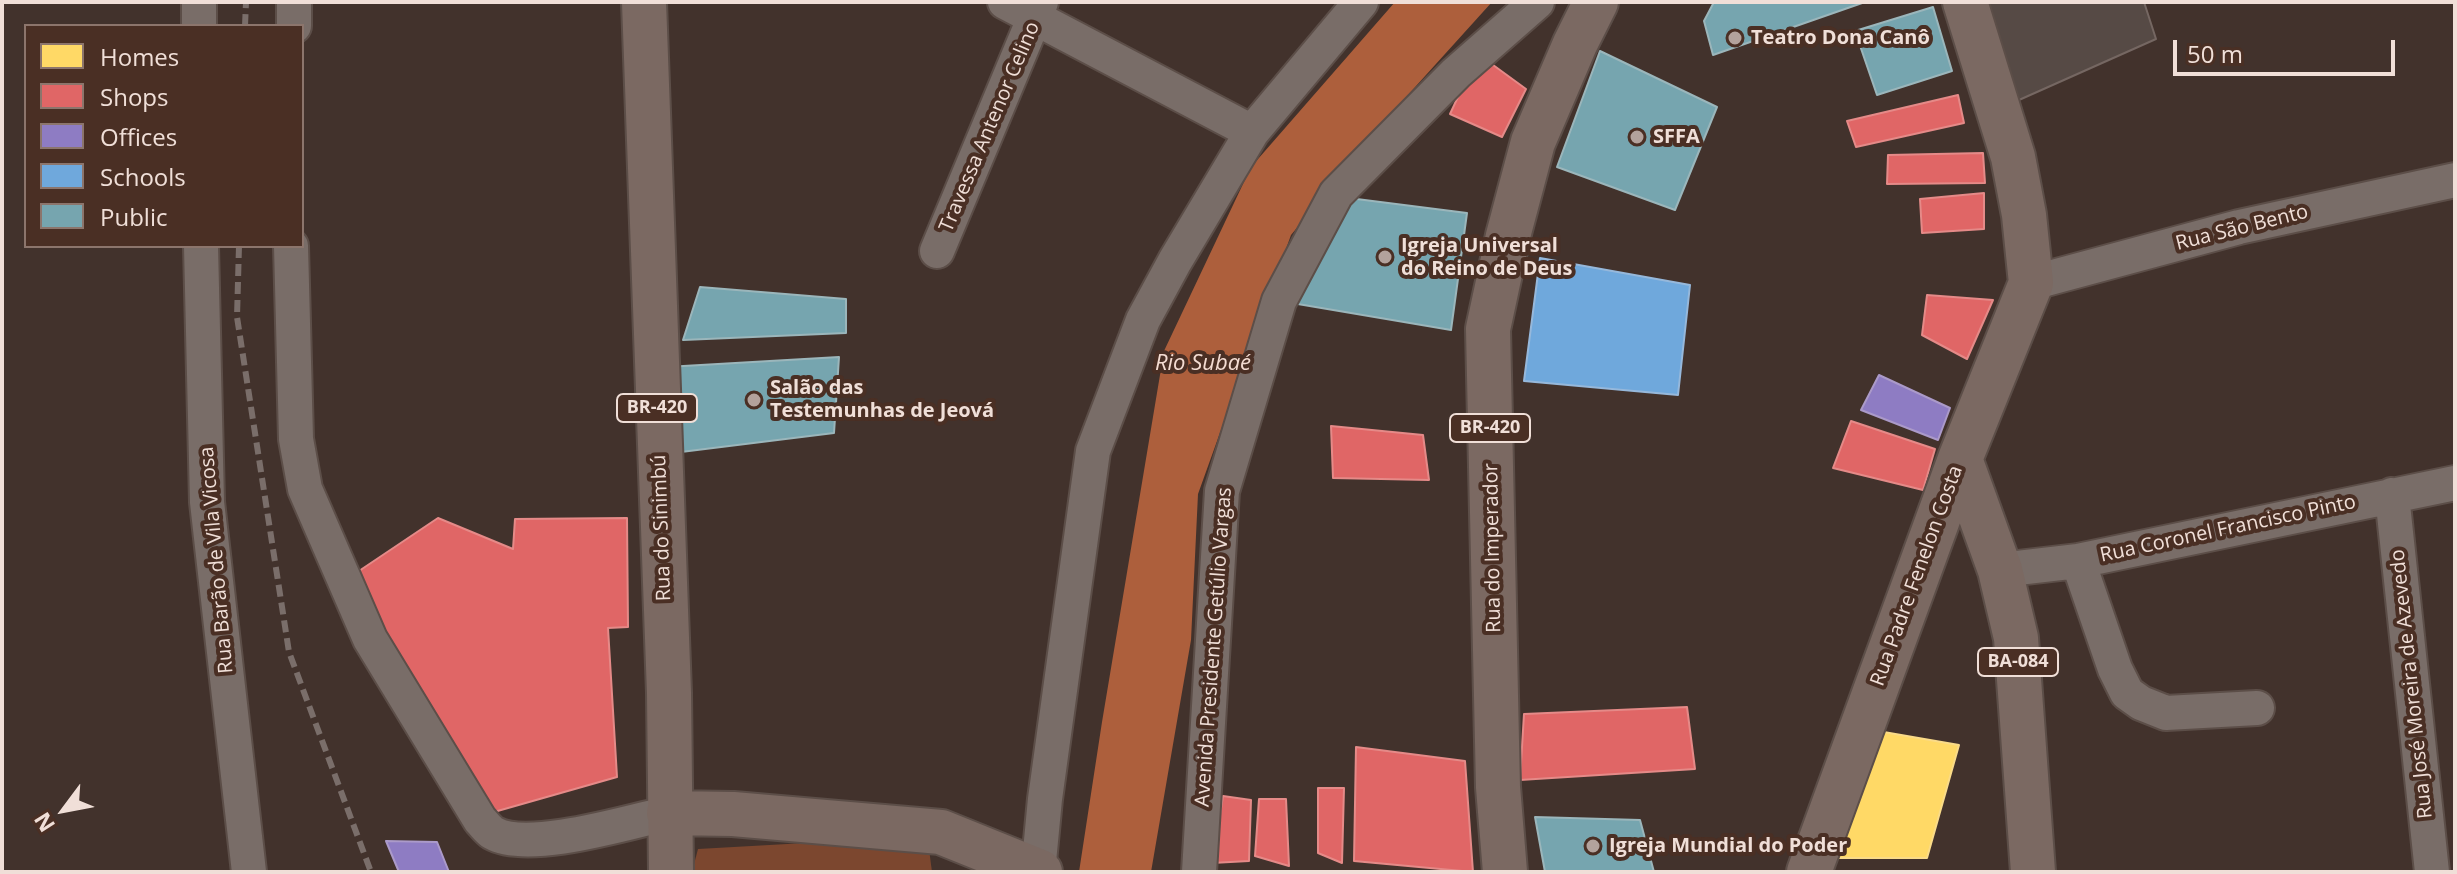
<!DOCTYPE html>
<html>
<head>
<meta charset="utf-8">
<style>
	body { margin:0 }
	#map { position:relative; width:2457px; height:874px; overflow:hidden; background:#42322c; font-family:"Open Sans",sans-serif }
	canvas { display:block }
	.frame { position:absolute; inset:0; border:4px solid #f0dfd8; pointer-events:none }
	.legend { position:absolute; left:24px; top:24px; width:280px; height:224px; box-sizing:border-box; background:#4a2f24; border:2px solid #8c756c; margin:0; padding:10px 14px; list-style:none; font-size:24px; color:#f0dfd8 }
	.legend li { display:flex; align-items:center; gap:16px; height:40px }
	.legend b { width:40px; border:2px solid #8c756c }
	.north { position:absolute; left:24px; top:770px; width:80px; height:80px; -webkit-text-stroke:6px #4a2f24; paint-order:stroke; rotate:238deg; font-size:22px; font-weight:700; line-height:32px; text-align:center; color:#f0dfd8 }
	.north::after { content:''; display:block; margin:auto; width:28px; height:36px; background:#f0dfd8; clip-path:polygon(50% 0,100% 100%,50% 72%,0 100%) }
	.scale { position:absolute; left:2173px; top:40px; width:222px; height:36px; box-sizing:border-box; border:4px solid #f0dfd8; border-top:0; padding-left:10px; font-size:24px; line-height:28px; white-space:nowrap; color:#f0dfd8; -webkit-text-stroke:6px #4a2f24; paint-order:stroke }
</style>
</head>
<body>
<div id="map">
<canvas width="2457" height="874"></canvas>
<div class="frame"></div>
<ul class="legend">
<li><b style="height:22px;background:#ffd966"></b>Homes</li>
<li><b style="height:22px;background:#e06666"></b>Shops</li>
<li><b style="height:22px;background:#8e7cc3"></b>Offices</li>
<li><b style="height:22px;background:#6fa8dc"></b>Schools</li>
<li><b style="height:22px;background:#76a5af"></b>Public</li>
</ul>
<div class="north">N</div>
<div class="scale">50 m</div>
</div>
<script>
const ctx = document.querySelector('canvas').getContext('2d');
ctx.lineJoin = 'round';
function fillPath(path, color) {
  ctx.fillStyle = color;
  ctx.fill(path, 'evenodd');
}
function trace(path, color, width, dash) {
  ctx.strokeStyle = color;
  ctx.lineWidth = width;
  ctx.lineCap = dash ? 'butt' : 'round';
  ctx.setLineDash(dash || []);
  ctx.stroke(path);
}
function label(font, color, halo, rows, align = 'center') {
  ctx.font = font + ' "Open Sans",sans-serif';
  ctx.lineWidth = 8;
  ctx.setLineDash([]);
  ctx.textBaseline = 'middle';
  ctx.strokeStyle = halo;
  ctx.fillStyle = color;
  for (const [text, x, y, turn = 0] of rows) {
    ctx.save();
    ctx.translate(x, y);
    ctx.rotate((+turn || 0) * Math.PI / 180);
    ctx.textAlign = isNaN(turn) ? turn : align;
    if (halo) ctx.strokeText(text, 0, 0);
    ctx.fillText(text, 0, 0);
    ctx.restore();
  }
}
fillPath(new Path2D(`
	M 823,842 L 929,849 L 932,872 L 696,872 L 693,868 L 698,849 Z`), '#7c472f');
fillPath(new Path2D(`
	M 1395,2 L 1492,2 L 1388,117 L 1291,235 L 1198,494 L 1191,640 L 1151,872 L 1079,872 L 1102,722 L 1164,351 L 1251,167 Z`), '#ad5f3c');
const homes = new Path2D(`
	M 1878,731 L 1959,745 L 1927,858 L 1833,858 Z`);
fillPath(homes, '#ffd966');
trace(homes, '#fadb88', 2);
const shops = new Path2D(`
	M 1478,54 L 1526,89 L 1502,137 L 1450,114 Z
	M 1958,95 L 1964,123 L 1856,147 L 1847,121 Z
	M 1983,153 L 1985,183 L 1887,184 L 1888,155 Z
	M 1984,193 L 1984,229 L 1922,233 L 1920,199 Z
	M 1927,295 L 1993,300 L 1967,359 L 1922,335 Z
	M 1851,421 L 1935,449 L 1923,490 L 1833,468 Z
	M 1331,426 L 1423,435 L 1429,480 L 1333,478 Z
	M 438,518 L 513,549 L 515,519 L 627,518 L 628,627 L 608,628 L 617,777 L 494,812 L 350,577 Z
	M 1687,707 L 1695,769 L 1520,780 L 1524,714 Z
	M 1356,747 L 1465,761 L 1473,872 L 1354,861 Z
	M 1318,788 L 1344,788 L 1342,863 L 1318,853 Z
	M 1223,796 L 1251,800 L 1249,861 L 1212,863 Z
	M 1259,799 L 1286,799 L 1289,866 L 1255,856 Z`);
fillPath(shops, '#e06666');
trace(shops, '#e58a88', 2);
const offices = new Path2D(`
	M 1879,375 L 1950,408 L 1938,440 L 1861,410 Z
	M 386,841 L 437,842 L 449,872 L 399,872 Z`);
fillPath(offices, '#8e7cc3');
trace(offices, '#ab9ac9', 2);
const schools = new Path2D(`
	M 1540,258 L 1690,285 L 1678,395 L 1524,381 Z`);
fillPath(schools, '#6fa8dc');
trace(schools, '#96b8db', 2);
const public = new Path2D(`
	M 1714,2 L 1865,2 L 1713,55 L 1704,21 Z
	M 1933,7 L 1952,71 L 1877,95 L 1855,31 Z
	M 1600,51 L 1717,107 L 1675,210 L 1557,167 Z
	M 1341,197 L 1467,213 L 1451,330 L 1286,302 Z
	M 700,287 L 846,299 L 846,333 L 683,340 Z
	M 839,357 L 834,433 L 681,452 L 666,367 Z
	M 1535,817 L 1640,820 L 1654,872 L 1545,872 Z`);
fillPath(public, '#76a5af');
trace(public, '#9bb6bb', 2);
const building = new Path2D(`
	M 1981,2 L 2144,2 L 2156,39 L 2010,104 Z`);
fillPath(building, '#564a45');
trace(building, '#756762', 2);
const street = new Path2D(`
	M 1005,2 L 1252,132
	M 199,26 L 199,2
	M 294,26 L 294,2
	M 201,246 L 207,502 L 249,872
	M 291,246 L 296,439 L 305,489 L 370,639 L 480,820 C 484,824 488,830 493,833 C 528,853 629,822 669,813
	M 937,251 L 1041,2
	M 2031,283 L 2239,227 L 2455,180
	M 2392,495 L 2432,872
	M 2078,561 L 2115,669 L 2127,693 L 2141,703 L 2166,713 L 2257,708
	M 2000,570 L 2078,561 L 2455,483
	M 1038,872 L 1045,799 L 1093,451 L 1143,320 L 1175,261 L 1252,132 L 1361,2
	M 1199,872 L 1222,491 L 1279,301 L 1336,194 L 1456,73 L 1537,2`);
const primary = new Path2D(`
	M 644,2 L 669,693 L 671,872
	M 1960,459 L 2000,570 L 2016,638 L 2033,872
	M 669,813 L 733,814 L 941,832 L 1040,872
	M 1505,872 L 1498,787 L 1488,329 L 1508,236 L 1533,142 L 1575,44 L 1596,2
	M 1809,872 L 1960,459 L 2031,283 L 2024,215 L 2013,157 L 1965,2`);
trace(street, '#5c4e48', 38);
trace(primary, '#5c4e48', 48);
trace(street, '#796d68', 34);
trace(primary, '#7b6962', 44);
trace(new Path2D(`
	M 245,26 L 246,2
	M 239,246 L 237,317 L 289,652 L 371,872`), '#7a6e6a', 6, [12, 6]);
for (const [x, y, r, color] of [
	[1735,38,8,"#b3a29c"],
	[1637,137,8,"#b3a29c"],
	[1385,257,8,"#b3a29c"],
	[754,400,8,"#b3a29c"],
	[1593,846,8,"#b3a29c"]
]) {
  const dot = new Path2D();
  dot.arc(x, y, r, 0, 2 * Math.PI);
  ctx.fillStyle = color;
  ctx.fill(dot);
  trace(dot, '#4a2f24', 3);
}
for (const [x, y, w] of [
	[657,408,80],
	[1490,428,80],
	[2018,662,80]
]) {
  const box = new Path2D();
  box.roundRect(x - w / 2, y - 14, w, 28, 6);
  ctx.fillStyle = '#4a2f24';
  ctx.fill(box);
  trace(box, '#f0dfd8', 2);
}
label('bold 18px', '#f0dfd8', null, [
	["BR-420",657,408],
	["BR-420",1490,428],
	["BA-084",2018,662]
]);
label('bold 20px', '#f0dfd8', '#4a2f24', [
	["Teatro Dona Canô",1751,38],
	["SFFA",1653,137],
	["Igreja Universal",1401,246],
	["do Reino de Deus",1401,269],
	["Salão das",770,388],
	["Testemunhas de Jeová",770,411],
	["Igreja Mundial do Poder",1609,846]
], 'left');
label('20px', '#f0dfd8', '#4a2f24', [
	["Travessa Antenor Celino",990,127,-67],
	["Rua São Bento",2242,228,-14],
	["Rua do Sinimbú",662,528,-92],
	["Rua Coronel Francisco Pinto",2228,529,-12],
	["Rua do Imperador",1493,548,-91],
	["Rua Barão de Vila Vicosa",217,560,-95],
	["Rua Padre Fenelon Costa",1917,576,-70],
	["Avenida Presidente Getúlio Vargas",1214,647,-86],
	["Rua José Moreira de Azevedo",2412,684,-96]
]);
label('italic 22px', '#f4dcd2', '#4a2f24', [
	["Rio Subaé",1203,364]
]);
</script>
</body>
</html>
